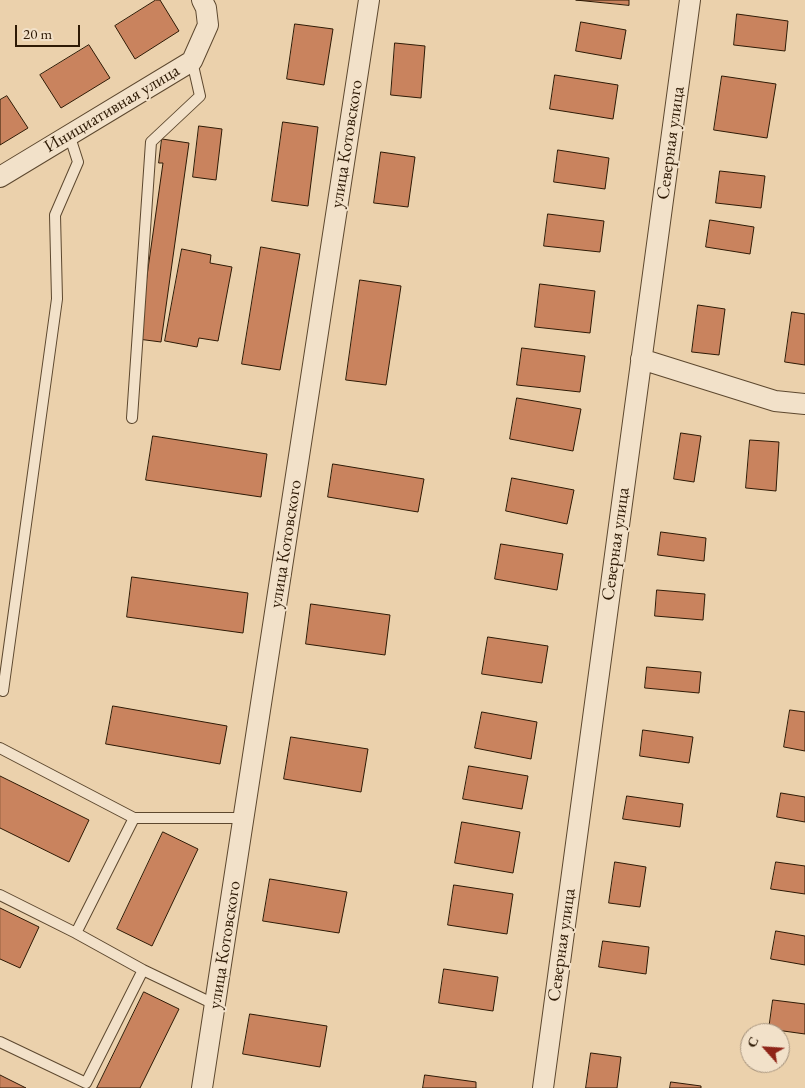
<!DOCTYPE html>
<html>
<head>
<meta charset="utf-8">
<style>
	body { margin:0 }
	#map { position:relative; width:805px; height:1088px; overflow:hidden; background:#ebd1ac; font-family:"EB Garamond",serif }
	canvas { display:block }
	.north { position:absolute; left:740px; top:1023px; width:50px; height:50px; box-sizing:border-box; background:#f2e1c9; border:1px solid #a4917b; border-radius:50%; rotate:296deg; font-size:14px; font-weight:700; line-height:20px; text-align:center; color:#2e1a05 }
	.north::after { content:''; display:block; margin:auto; width:18px; height:22px; background:#8f2418; clip-path:polygon(50% 0,100% 100%,50% 72%,0 100%) }
	.scale { position:absolute; left:15px; top:25px; width:65px; height:22px; box-sizing:border-box; border:2px solid #2e1a05; border-top:0; padding-left:6px; font-size:15px; line-height:18px; white-space:nowrap; color:#2e1a05; -webkit-text-stroke:4px #f2e1c9; paint-order:stroke }
</style>
</head>
<body>
<div id="map">
<canvas width="805" height="1088"></canvas>
<div class="north">С</div>
<div class="scale">20 m</div>
</div>
<script>
const ctx = document.querySelector('canvas').getContext('2d');
ctx.lineJoin = 'round';
function fillPath(path, color) {
  ctx.fillStyle = color;
  ctx.fill(path, 'evenodd');
}
function trace(path, color, width, dash) {
  ctx.strokeStyle = color;
  ctx.lineWidth = width;
  ctx.lineCap = dash ? 'butt' : 'round';
  ctx.setLineDash(dash || []);
  ctx.stroke(path);
}
function label(font, color, halo, rows, align = 'center') {
  ctx.font = font + ' "EB Garamond",serif';
  ctx.lineWidth = 4;
  ctx.setLineDash([]);
  ctx.textBaseline = 'middle';
  ctx.strokeStyle = halo;
  ctx.fillStyle = color;
  for (const [text, x, y, turn = 0] of rows) {
    ctx.save();
    ctx.translate(x, y);
    ctx.rotate((+turn || 0) * Math.PI / 180);
    ctx.textAlign = isNaN(turn) ? turn : align;
    if (halo) ctx.strokeText(text, 0, 0);
    ctx.fillText(text, 0, 0);
    ctx.restore();
  }
}
const building = new Path2D(`
	M 156,0 L 160,0 L 179,31 L 135,59 L 115,26 Z
	M 576,0 L 629,0 L 629,5 Z
	M 737,14 L 788,21 L 785,51 L 734,45 Z
	M 581,22 L 626,30 L 621,59 L 576,51 Z
	M 295,24 L 333,29 L 324,85 L 287,79 Z
	M 395,43 L 425,46 L 421,98 L 391,95 Z
	M 89,45 L 110,78 L 61,108 L 40,75 Z
	M 555,75 L 618,85 L 613,119 L 550,109 Z
	M 722,76 L 776,84 L 767,138 L 714,130 Z
	M 7,96 L 28,128 L 0,145 L 0,100 Z
	M 283,122 L 318,127 L 308,206 L 272,201 Z
	M 199,126 L 222,129 L 216,180 L 193,177 Z
	M 162,139 L 189,143 L 161,342 L 138,339 L 163,163 L 159,163 Z
	M 558,150 L 609,158 L 605,189 L 554,182 Z
	M 381,152 L 415,157 L 408,207 L 374,203 Z
	M 720,171 L 765,176 L 761,208 L 716,203 Z
	M 548,214 L 604,221 L 600,252 L 544,246 Z
	M 710,220 L 754,227 L 750,254 L 706,247 Z
	M 261,247 L 300,254 L 280,370 L 242,364 Z
	M 182,249 L 211,255 L 210,263 L 232,267 L 218,341 L 199,338 L 197,347 L 165,341 Z
	M 360,280 L 401,286 L 386,385 L 346,380 Z
	M 540,284 L 595,291 L 590,333 L 535,327 Z
	M 698,305 L 725,309 L 719,355 L 692,352 Z
	M 792,312 L 805,314 L 805,365 L 785,362 Z
	M 522,348 L 585,356 L 580,392 L 517,385 Z
	M 517,398 L 581,409 L 573,451 L 510,439 Z
	M 681,433 L 701,436 L 694,482 L 674,479 Z
	M 153,436 L 267,454 L 261,497 L 146,480 Z
	M 750,440 L 779,442 L 776,491 L 746,488 Z
	M 333,464 L 424,479 L 418,512 L 328,497 Z
	M 512,478 L 574,490 L 567,524 L 506,511 Z
	M 661,532 L 706,538 L 704,561 L 658,555 Z
	M 501,544 L 563,554 L 557,590 L 495,579 Z
	M 132,577 L 248,593 L 243,633 L 127,617 Z
	M 657,590 L 705,594 L 703,620 L 655,616 Z
	M 311,604 L 390,615 L 385,655 L 306,644 Z
	M 488,637 L 548,646 L 542,683 L 482,674 Z
	M 647,667 L 701,672 L 699,693 L 645,688 Z
	M 113,706 L 227,726 L 220,764 L 106,744 Z
	M 790,710 L 805,712 L 805,751 L 784,747 Z
	M 482,712 L 537,722 L 531,759 L 475,748 Z
	M 643,730 L 693,737 L 689,763 L 640,756 Z
	M 291,737 L 368,749 L 361,792 L 284,779 Z
	M 469,766 L 528,776 L 522,809 L 463,799 Z
	M 0,776 L 89,820 L 69,862 L 0,828 Z
	M 781,793 L 805,797 L 805,822 L 777,817 Z
	M 627,796 L 683,804 L 680,827 L 623,819 Z
	M 462,822 L 520,832 L 513,873 L 455,863 Z
	M 163,832 L 198,849 L 152,946 L 117,929 Z
	M 615,862 L 646,867 L 640,907 L 609,903 Z
	M 776,862 L 805,866 L 805,894 L 771,889 Z
	M 270,879 L 347,892 L 339,933 L 263,921 Z
	M 454,885 L 513,894 L 507,934 L 448,925 Z
	M 0,908 L 39,927 L 20,968 L 0,959 Z
	M 776,931 L 805,936 L 805,965 L 771,959 Z
	M 603,941 L 649,947 L 646,974 L 599,967 Z
	M 444,969 L 498,977 L 493,1011 L 439,1003 Z
	M 144,992 L 179,1009 L 140,1088 L 97,1088 Z
	M 773,1000 L 805,1004 L 805,1034 L 769,1029 Z
	M 250,1014 L 327,1026 L 320,1067 L 243,1054 Z
	M 591,1053 L 621,1057 L 617,1088 L 586,1088 Z
	M 0,1075 L 26,1088 L 0,1088 Z
	M 425,1075 L 476,1082 L 476,1088 L 423,1088 Z
	M 671,1082 L 701,1086 L 701,1088 L 670,1088 Z`);
fillPath(building, '#c9835e');
trace(building, '#2e1a05', 1);
const lane = new Path2D(`
	M 132,418 L 151,142 L 200,96 L 192,61
	M 3,691 L 57,299 L 55,215 L 78,162 L 69,134
	M 0,748 L 134,818 L 245,818
	M 0,895 L 76,933 L 134,818
	M 76,933 L 143,970 L 216,1005
	M 0,1042 L 86,1083 L 143,970`);
const street = new Path2D(`
	M 0,177 L 192,61 L 208,25 L 206,8 L 202,0
	M 641,359 L 775,401 L 805,404
	M 202,1088 L 369,0
	M 543,1088 L 690,0`);
trace(lane, '#5d482f', 12);
trace(street, '#5d482f', 22);
trace(lane, '#f2e1c9', 10);
trace(street, '#f2e1c9', 20);
label('18px', '#2e1a05', '#f2e1c9', [
	["Инициативная улица",112,109,-31],
	["Северная улица",671,143,-82],
	["улица Котовского",347,144,-81],
	["улица Котовского",286,544,-81],
	["Северная улица",616,544,-82],
	["улица Котовского",225,945,-81],
	["Северная улица",562,945,-82]
]);
</script>
</body>
</html>
